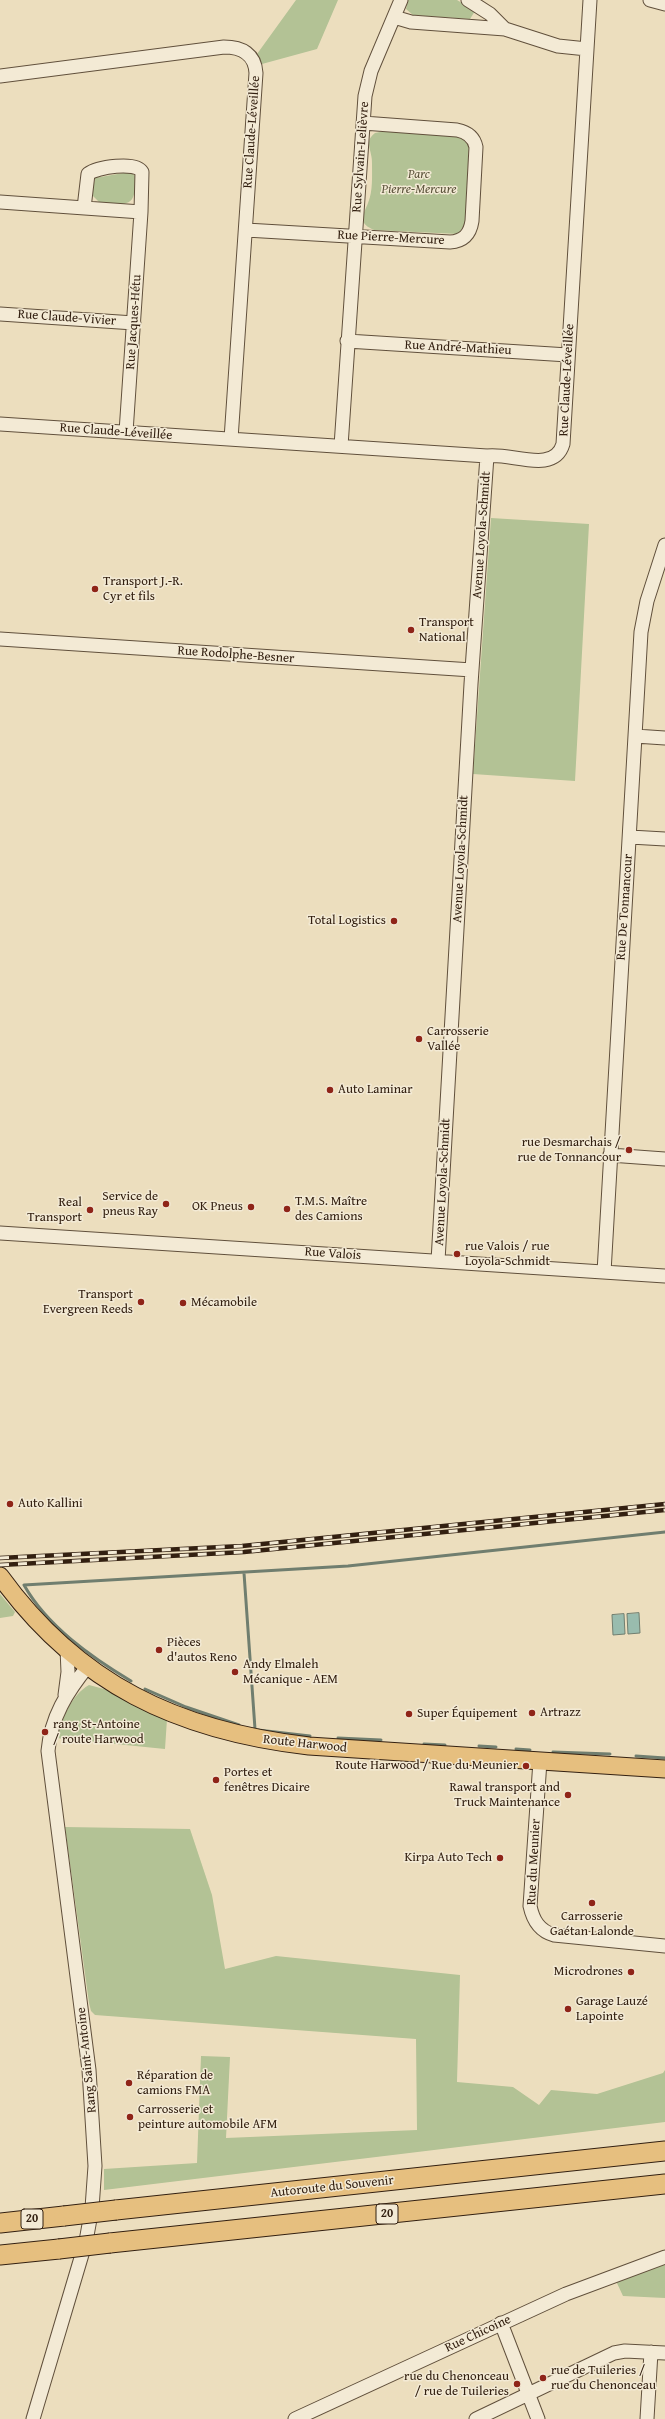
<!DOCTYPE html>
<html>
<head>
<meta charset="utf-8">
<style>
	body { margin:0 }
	canvas { display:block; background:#ecdebe }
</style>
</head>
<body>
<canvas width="665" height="2419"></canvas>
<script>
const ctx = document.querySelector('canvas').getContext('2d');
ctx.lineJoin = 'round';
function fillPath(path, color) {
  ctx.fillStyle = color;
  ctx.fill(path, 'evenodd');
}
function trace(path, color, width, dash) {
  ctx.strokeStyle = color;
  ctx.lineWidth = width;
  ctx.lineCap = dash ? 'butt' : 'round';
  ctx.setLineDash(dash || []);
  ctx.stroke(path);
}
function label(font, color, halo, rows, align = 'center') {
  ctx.font = font + ' "Gentium Book Plus",serif';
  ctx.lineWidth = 3;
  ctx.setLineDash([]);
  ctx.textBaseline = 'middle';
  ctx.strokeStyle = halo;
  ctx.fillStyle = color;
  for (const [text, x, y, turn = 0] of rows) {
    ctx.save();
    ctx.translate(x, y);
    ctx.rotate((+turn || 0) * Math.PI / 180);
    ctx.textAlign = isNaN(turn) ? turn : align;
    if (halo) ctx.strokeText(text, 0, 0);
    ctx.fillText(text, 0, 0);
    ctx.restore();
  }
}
fillPath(new Path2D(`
	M 296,0 L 338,0 L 317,49 L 262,64 L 257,54 Z
	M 408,0 L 457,0 L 475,11 L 470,19 L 413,15 L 406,9 Z
	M 385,131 L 458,136 L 469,144 L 465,224 L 458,234 L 374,230 C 370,228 365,226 363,221 C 362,214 366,209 368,203 C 373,192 372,175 372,164 C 373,151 363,142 375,133 Z
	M 129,172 L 136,176 C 135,209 129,204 100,203 L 92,195 L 95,178 Z
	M 491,518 L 589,524 L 575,781 L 473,774 Z
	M 0,1594 L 15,1612 L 13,1616 L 0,1618 Z
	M 89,1685 L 104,1689 L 167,1719 L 165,1749 L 56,1738 C 62,1720 71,1695 89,1685 Z
	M 65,1827 L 190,1829 L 212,1895 L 225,1969 L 276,1956 L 460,1975 L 457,2082 L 513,2087 L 539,2105 L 551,2090 L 597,2094 L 663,2073 L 665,2070 L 665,2122 L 104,2190 L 104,2169 L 197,2163 L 201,2056 L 230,2057 L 226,2138 L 417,2130 L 416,2039 L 95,2015 L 91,2011 L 89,2003 Z
	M 665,2264 L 665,2298 L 623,2296 L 616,2281 Z`), '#b3c295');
const water = new Path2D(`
	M 639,1613 L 640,1633 L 628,1634 L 627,1614 Z
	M 624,1614 L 625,1634 L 613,1635 L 612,1615 Z`);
fillPath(water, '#99bcae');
trace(water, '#707e6f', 1);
trace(new Path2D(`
	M 244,1573 L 255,1729
	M 131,1681 C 91,1657 47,1626 24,1585 L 348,1566 L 665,1532
	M 145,1689 L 186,1707 L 239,1725
	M 258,1730 L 310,1736
	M 338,1738 L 381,1740
	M 424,1744 L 445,1745
	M 479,1746 L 496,1747
	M 516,1749 L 530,1750
	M 553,1752 L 610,1754
	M 636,1756 L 665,1758`), '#707e6f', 3);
const minor = new Path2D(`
	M 468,0 L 490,14 L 505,29
	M 650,0 L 665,4
	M 394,17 L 411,22 L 505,29 L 558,46 L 587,49
	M 0,76 L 224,47 C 242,47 255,54 256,73 L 231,439
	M 0,202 L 141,212 L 126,432
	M 84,208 L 88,174 C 97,167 136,161 142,172 L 141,212
	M 246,230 L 450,242 C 464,241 470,234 472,221 L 476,147 C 474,137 467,132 457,130 L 363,123
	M 0,314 L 134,323
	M 347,341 L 568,355
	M 0,424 L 487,456 C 510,452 554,475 563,444 L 590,0
	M 341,446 L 365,96 L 371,71 L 401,0
	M 0,639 L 472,670
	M 635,736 L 665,738
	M 630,837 L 665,839
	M 610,1155 L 665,1159
	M 0,1233 L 665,1276
	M 438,1261 L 471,684 L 487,456
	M 604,1272 L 641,632 L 647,601 L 665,545
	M 65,1695 L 68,1672 L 67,1649
	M 540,1761 L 530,1906 C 533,1920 539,1931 554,1935 L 665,1946
	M 501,2323 L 538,2419
	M 33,2419 L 86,2241 L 92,2208 L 95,2166 L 89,2070 L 48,1751 C 51,1717 67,1692 88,1666
	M 295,2419 L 566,2294 L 665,2257
	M 476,2419 L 614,2353 L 625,2351 L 665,2353
	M 647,2419 L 651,2352`);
const major = new Path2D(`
	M 0,1576 C 78,1684 178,1731 309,1746 L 665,1769`);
const highway = new Path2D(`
	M 116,2210 L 665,2151
	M 0,2223 L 64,2216
	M 110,2243 L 665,2184
	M 0,2255 L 59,2249`);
trace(minor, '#61503c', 15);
trace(major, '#332011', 19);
trace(highway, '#332011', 21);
trace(minor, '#f3ead5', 13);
trace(major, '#e6bf7f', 17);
trace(highway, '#e6bf7f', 19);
const rail = new Path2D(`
	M 0,1558 L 242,1546 L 665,1504
	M 0,1565 L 244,1552 L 665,1510`);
trace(rail, '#332011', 4.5);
trace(rail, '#f3ead5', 3, [9]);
const highwayBridge = new Path2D(`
	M 64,2216 L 116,2210
	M 59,2249 L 110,2243`);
trace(highwayBridge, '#332011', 21, []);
trace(highwayBridge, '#e6bf7f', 19);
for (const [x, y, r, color] of [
	[95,589,4,"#8f2418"],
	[411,630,4,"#8f2418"],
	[394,921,4,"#8f2418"],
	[419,1039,4,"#8f2418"],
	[330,1090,4,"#8f2418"],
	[629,1150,4,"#8f2418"],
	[166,1204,4,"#8f2418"],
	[251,1207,4,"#8f2418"],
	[287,1209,4,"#8f2418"],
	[90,1210,4,"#8f2418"],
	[457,1254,4,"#8f2418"],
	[141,1302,4,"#8f2418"],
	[183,1303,4,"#8f2418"],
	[10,1504,4,"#8f2418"],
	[159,1650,4,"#8f2418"],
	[235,1672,4,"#8f2418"],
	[532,1713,4,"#8f2418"],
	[409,1714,4,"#8f2418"],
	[45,1732,4,"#8f2418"],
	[526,1766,4,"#8f2418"],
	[216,1780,4,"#8f2418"],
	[568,1795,4,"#8f2418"],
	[500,1858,4,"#8f2418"],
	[592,1903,4,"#8f2418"],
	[631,1972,4,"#8f2418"],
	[568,2009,4,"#8f2418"],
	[129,2083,4,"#8f2418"],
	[130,2117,4,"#8f2418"],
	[543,2378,4,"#8f2418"],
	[517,2384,4,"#8f2418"]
]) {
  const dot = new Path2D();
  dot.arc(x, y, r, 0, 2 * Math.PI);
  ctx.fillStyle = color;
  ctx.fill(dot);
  trace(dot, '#f3ead5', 1.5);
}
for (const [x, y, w] of [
	[387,2214,22],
	[32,2219,22]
]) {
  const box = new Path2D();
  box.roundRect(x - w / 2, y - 10, w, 20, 3);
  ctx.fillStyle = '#f3ead5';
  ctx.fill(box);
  trace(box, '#332011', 1);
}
label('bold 12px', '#332011', null, [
	["20",387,2214],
	["20",32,2219]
]);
label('13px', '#332011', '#f3ead5', [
	["Rue Claude-Léveillée",252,132,-86],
	["Rue Sylvain-Lelièvre",361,157,-86],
	["Rue Pierre-Mercure",391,238,3],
	["Rue Claude-Vivier",67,318,4],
	["Rue Jacques-Hétu",134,322,-86],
	["Rue André-Mathieu",458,348,3],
	["Rue Claude-Léveillée",567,380,-87],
	["Rue Claude-Léveillée",116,432,4],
	["Avenue Loyola-Schmidt",482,535,-86],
	["Rue Rodolphe-Besner",236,655,4],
	["Avenue Loyola-Schmidt",461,859,-87],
	["Rue De Tonnancour",625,907,-86],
	["Avenue Loyola-Schmidt",443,1182,-87],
	["Rue Valois",333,1254,4],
	["Route Harwood",305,1744,6],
	["Rue du Meunier",534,1862,-87],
	["Rang Saint-Antoine",87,2060,-96],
	["Autoroute du Souvenir",332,2187,-6],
	["Rue Chicoine",478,2334,-25]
]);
label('italic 13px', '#595139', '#f3ead5', [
	["Parc",419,175],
	["Pierre-Mercure",419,190]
]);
label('13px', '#332011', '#f3ead5', [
	["Transport J.-R.",103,582],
	["Cyr et fils",103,597],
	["Transport",419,623],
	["National",419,638],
	["Total Logistics",386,921,"right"],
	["Carrosserie",427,1032],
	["Vallée",427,1047],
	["Auto Laminar",338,1090],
	["rue Desmarchais /",621,1143,"right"],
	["rue de Tonnancour",621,1158,"right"],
	["Service de",158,1197,"right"],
	["pneus Ray",158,1212,"right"],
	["T.M.S. Maître",295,1202],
	["des Camions",295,1217],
	["Real",82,1203,"right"],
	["Transport",82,1218,"right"],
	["OK Pneus",243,1207,"right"],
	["rue Valois / rue",465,1247],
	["Loyola-Schmidt",465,1262],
	["Transport",133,1295,"right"],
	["Evergreen Reeds",133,1310,"right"],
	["Mécamobile",191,1303],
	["Auto Kallini",18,1504],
	["Pièces",167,1643],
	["d'autos Reno",167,1658],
	["Andy Elmaleh",243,1665],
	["Mécanique - AEM",243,1680],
	["Artrazz",540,1713],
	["Super Équipement",417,1714],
	["rang St-Antoine",53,1725],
	["/ route Harwood",53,1740],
	["Route Harwood / Rue du Meunier",518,1766,"right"],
	["Portes et",224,1773],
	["fenêtres Dicaire",224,1788],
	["Rawal transport and",560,1788,"right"],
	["Truck Maintenance",560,1803,"right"],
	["Kirpa Auto Tech",492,1858,"right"],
	["Carrosserie",592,1917,"center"],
	["Gaétan Lalonde",592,1932,"center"],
	["Microdrones",623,1972,"right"],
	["Garage Lauzé",576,2002],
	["Lapointe",576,2017],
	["Réparation de",137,2076],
	["camions FMA",137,2091],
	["Carrosserie et",138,2110],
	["peinture automobile AFM",138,2125],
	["rue de Tuileries /",551,2371],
	["rue du Chenonceau",551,2386],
	["rue du Chenonceau",509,2377,"right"],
	["/ rue de Tuileries",509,2392,"right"]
], 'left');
</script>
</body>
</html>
